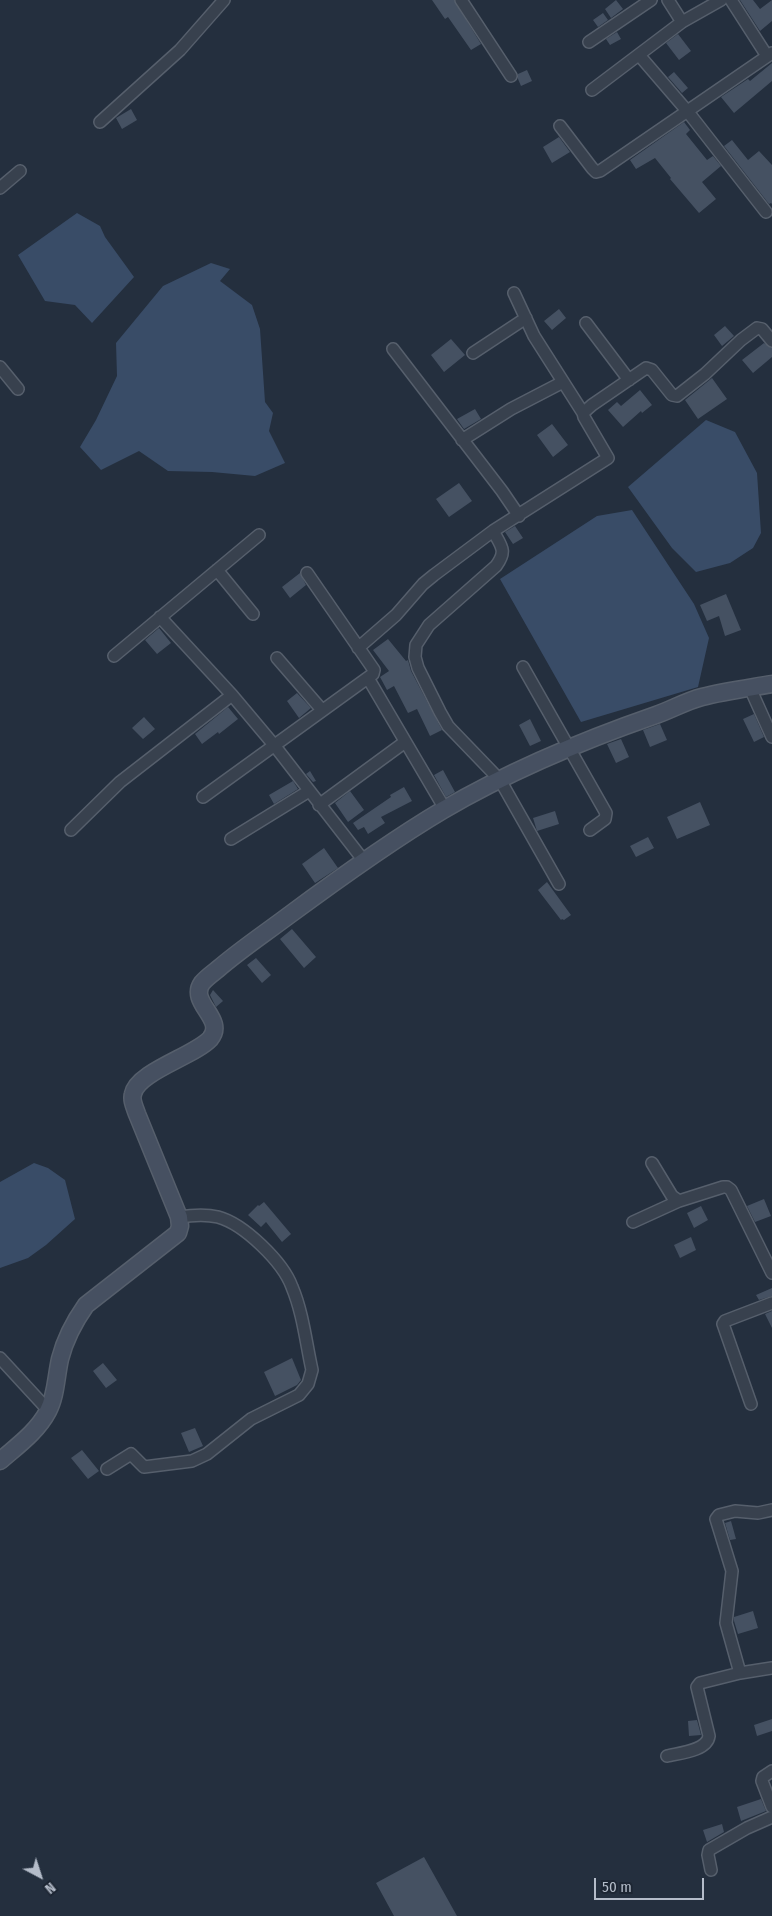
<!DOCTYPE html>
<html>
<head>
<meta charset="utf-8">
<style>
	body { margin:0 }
	#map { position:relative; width:772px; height:1916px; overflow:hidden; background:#242f3e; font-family:"Fira Sans Condensed",sans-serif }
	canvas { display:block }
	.north { position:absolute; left:15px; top:1851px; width:50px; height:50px; -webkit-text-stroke:4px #1d2633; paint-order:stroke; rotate:140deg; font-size:14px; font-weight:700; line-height:20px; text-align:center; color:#b4bcc9 }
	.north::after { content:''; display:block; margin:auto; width:18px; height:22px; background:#b4bcc9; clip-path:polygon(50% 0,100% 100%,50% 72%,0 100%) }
	.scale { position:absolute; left:594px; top:1878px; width:110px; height:22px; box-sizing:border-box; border:2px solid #b4bcc9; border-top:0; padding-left:6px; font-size:15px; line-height:18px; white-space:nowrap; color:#b4bcc9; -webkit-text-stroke:4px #1d2633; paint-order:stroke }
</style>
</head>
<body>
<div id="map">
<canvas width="772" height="1916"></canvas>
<div class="north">N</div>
<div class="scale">50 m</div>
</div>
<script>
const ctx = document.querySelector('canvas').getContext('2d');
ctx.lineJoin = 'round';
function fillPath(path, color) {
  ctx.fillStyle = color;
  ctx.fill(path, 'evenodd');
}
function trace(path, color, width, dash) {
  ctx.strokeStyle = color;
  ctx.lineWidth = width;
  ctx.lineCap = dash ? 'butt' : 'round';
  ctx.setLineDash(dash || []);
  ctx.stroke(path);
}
fillPath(new Path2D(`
	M 77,213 L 100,226 L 105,237 L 134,277 L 92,323 L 75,305 L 45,301 L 18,255 Z
	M 211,263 L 230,269 L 220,281 L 252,305 L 260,329 L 265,402 L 273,413 L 269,431 L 285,463 L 255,476 L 212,472 L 168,471 L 139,451 L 101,470 L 80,447 L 96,420 L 117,376 L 116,343 L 163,286 Z
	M 706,420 L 735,432 L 757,473 L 761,533 L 753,548 L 730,563 L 696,572 L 672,548 L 628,487 Z
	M 632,510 L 694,604 L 709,638 L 698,687 L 581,722 L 500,579 L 597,516 Z
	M 34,1163 L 48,1168 L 65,1180 L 75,1219 L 46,1245 L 28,1258 L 0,1268 L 0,1182 Z`), '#394c67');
fillPath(new Path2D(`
	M 432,0 L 454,0 L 481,44 L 471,50 L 448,17 L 445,19 Z
	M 616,0 L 623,9 L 611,18 L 605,9 Z
	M 740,0 L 753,0 L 760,9 L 772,0 L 772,21 L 760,31 Z
	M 603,13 L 608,20 L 598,27 L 593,20 Z
	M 617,32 L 621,39 L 610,45 L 606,39 Z
	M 678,34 L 691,51 L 679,60 L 666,43 Z
	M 772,63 L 772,81 L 734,113 L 721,97 L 748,79 L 750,81 Z
	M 527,70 L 532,81 L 521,86 L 518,79 L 518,74 Z
	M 674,72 L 688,88 L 682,93 L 668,77 Z
	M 131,109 L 137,120 L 122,129 L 116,118 Z
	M 684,122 L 690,130 L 686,134 L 707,160 L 713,156 L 721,166 L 702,182 L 716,199 L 699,213 L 670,179 L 671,178 L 655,158 L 636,169 L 630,160 Z
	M 559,137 L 570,152 L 552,163 L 543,147 Z
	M 732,140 L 748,160 L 759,151 L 772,165 L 772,204 L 771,203 L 769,204 L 724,146 Z
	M 559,309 L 566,318 L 552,330 L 544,321 Z
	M 725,326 L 734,336 L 722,346 L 714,335 Z
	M 451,339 L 465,355 L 444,372 L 431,355 Z
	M 764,343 L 772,348 L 772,357 L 753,373 L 742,360 Z
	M 712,378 L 727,399 L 698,419 L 685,400 Z
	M 640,390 L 652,405 L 642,413 L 641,411 L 623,427 L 608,410 L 617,402 L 621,406 Z
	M 475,409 L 481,419 L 464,429 L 457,419 Z
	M 552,424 L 568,445 L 553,457 L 537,435 Z
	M 459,483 L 472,501 L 449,517 L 436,499 Z
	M 515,526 L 523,538 L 513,544 L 505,532 Z
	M 300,573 L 306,585 L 290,598 L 282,587 Z
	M 726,594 L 741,630 L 725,636 L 719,616 L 707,621 L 700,605 Z
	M 159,628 L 171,643 L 157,654 L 145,640 Z
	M 388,639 L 406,661 L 408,660 L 411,671 L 442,730 L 430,736 L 417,709 L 408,713 L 394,686 L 387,690 L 380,677 L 389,671 L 373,650 Z
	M 297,693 L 311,708 L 299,718 L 287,701 Z
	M 228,707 L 238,719 L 219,734 L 218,732 L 202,744 L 195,734 Z
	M 754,714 L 764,737 L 754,742 L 743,719 Z
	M 144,717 L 155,729 L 143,739 L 132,728 Z
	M 530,719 L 541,741 L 530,746 L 519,725 Z
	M 660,724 L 667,740 L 650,747 L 643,730 Z
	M 621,739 L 629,757 L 616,763 L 607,744 Z
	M 443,770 L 455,792 L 446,797 L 434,775 Z
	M 310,771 L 316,781 L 313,782 L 306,774 Z
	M 293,781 L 298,789 L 274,804 L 269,795 Z
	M 404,787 L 412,801 L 381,817 L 385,823 L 368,834 L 364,827 L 358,830 L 353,823 L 391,797 L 390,795 Z
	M 350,791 L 364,810 L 348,822 L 335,803 Z
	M 700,802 L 710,825 L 677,839 L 667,817 Z
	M 555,811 L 559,824 L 537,831 L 533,818 Z
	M 648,837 L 654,848 L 636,857 L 630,846 Z
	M 324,848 L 338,868 L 315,883 L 302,864 Z
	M 547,882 L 571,915 L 564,920 L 562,919 L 561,920 L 538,890 Z
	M 292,929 L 316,957 L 304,968 L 280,939 Z
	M 256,958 L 271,975 L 262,983 L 247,965 Z
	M 213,990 L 223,1001 L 216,1007 L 210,995 Z
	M 764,1199 L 771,1216 L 755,1222 L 747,1206 Z
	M 264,1202 L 291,1234 L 282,1242 L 266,1222 L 261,1227 L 248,1215 L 258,1205 L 259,1206 Z
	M 701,1206 L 708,1220 L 694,1228 L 687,1213 Z
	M 691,1237 L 696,1250 L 680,1258 L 674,1245 Z
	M 772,1288 L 772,1296 L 759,1300 L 756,1295 Z
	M 772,1311 L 772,1328 L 765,1314 Z
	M 292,1358 L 301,1380 L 297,1385 L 275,1396 L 264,1372 Z
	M 103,1363 L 117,1380 L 106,1388 L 93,1371 Z
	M 195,1428 L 203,1446 L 189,1452 L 181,1433 Z
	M 82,1450 L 99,1471 L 88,1479 L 71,1458 Z
	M 731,1521 L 736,1539 L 730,1540 L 725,1523 Z
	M 753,1611 L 758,1628 L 738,1634 L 734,1621 L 734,1617 Z
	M 772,1719 L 772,1731 L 757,1736 L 754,1725 Z
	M 697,1720 L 701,1735 L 689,1736 L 688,1721 Z
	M 761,1799 L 766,1811 L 741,1821 L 737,1807 Z
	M 722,1824 L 724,1832 L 707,1842 L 703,1830 Z
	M 424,1857 L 457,1916 L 394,1916 L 376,1883 Z`), '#455162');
const street = new Path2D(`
	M 461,0 L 511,76
	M 668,0 L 682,22
	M 731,0 L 767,56
	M 589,42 L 651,0
	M 639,55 L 688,112 L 766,212
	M 592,90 L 682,22 L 721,0
	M 100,122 L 180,50 L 224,0
	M 560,126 L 592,168 L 596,172 L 600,171 L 772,53
	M 0,188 L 20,171
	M 514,293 L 534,336 L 583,413
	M 586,323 L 629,380
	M 393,349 L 502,491 L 519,516
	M 473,353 L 526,318
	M 0,367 L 18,389
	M 462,440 L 511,409 L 563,382
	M 493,531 C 502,547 507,551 496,566 L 429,625 L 416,645 L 415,657 L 418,668 L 440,712 L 448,726 L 500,780 L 559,884
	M 217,570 L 253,614
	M 160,617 L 232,695 L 274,745 L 364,861
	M 358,648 L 396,615 L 423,584 L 434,575 L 493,531 L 608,458 L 584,417 L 583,413 L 592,405 L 646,368 L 652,370 L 672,395 L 677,396 L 705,374 L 741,340 L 757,328 L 762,329 L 772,341
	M 114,656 L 259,535
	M 277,658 L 322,710
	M 523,667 L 606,813 L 605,819 L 590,830
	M 368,678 L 445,809
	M 750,688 L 772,737
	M 203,797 L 373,674 L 374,670 L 307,573
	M 319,805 L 405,742
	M 71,830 L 120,782 L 232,695
	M 231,839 L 309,791
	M 652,1163 L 672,1196 L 679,1201 L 723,1187 L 727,1187 L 731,1190 L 772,1273
	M 633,1222 L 679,1201
	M 0,1358 L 48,1410
	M 751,1404 L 723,1324 L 725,1321 L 772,1303
	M 107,1469 L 131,1454 L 144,1467 L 192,1461 L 207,1454 L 251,1419 L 299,1395 L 308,1384 L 312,1370 C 306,1343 303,1313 292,1287 C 283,1262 244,1224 218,1217 C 206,1214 192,1215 179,1217
	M 740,1673 L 726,1623 L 732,1571 L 716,1519 L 719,1515 L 735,1511 L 758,1513 L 772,1510
	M 667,1756 C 679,1753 707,1751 709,1736 L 697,1687 L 700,1683 L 740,1673 L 772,1668
	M 772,1771 L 763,1777 L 762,1781 L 772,1807
	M 711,1870 L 708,1855 L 709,1850 L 747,1828 L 772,1817`);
const secondary = new Path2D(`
	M 0,1461 C 17,1446 37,1432 48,1411 C 56,1396 56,1377 60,1359 C 65,1339 74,1322 86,1305 L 178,1233 L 180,1226 L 179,1217 L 137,1114 C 135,1108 131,1100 133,1094 C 137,1072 194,1056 210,1039 C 227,1019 188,1003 202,983 C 206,978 213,973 218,969 C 240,950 264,934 288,916 C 338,879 389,842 443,810 C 508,772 584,740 656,715 C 671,710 686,701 702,697 C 725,691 749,688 772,684`);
trace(street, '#565f6c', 14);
trace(secondary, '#565f6c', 19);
trace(street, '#38414e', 11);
trace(secondary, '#465061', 16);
</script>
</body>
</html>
